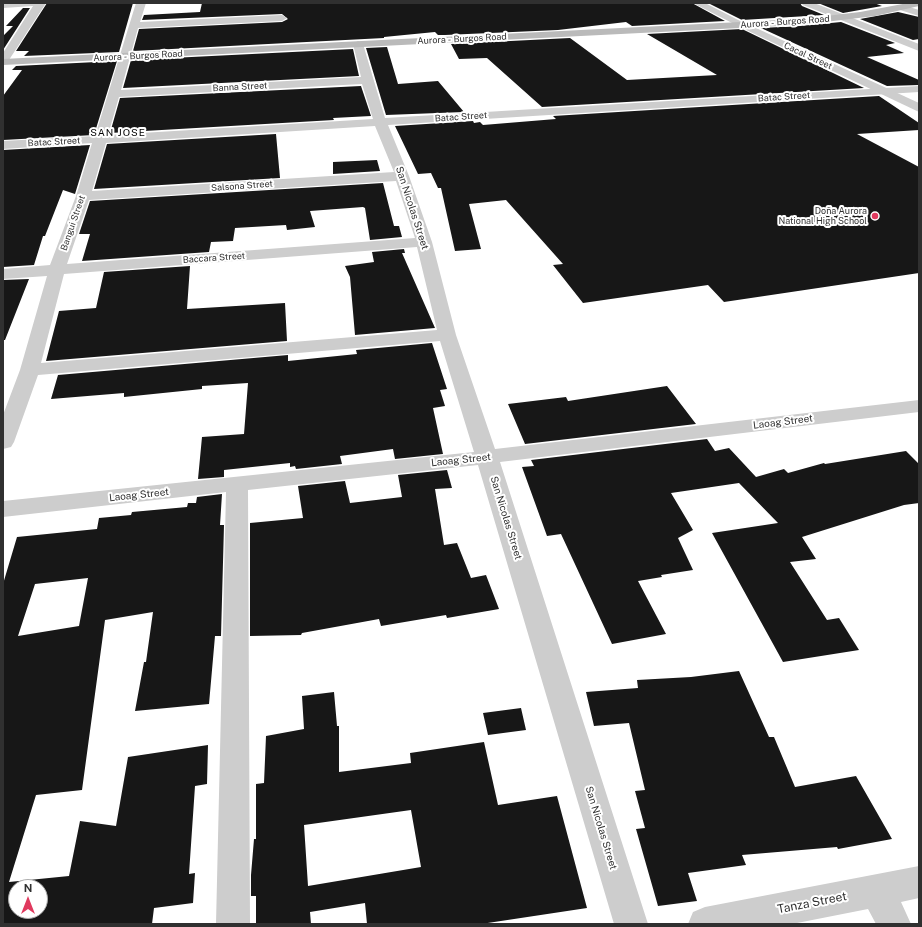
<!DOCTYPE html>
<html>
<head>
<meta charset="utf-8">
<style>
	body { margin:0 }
	#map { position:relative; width:922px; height:927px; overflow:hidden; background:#fff; font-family:"Public Sans",sans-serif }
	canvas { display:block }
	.frame { position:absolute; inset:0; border:4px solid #303030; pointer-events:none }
	.north { position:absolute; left:8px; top:879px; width:40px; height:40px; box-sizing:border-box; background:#fff; border:1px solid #acacac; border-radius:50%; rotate:0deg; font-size:11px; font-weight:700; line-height:16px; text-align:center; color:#303030 }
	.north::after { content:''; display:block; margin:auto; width:14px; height:18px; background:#e0395e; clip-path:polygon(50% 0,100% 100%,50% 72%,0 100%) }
</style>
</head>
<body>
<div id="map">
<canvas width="922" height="927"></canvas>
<div class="frame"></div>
<div class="north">N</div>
</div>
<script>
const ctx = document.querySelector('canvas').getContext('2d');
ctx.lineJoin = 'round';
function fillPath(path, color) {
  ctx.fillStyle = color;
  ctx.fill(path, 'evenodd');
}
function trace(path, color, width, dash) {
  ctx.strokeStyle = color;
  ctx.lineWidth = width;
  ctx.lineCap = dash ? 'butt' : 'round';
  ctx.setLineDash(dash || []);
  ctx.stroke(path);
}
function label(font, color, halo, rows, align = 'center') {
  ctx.font = font + ' "Public Sans",sans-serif';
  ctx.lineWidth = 4;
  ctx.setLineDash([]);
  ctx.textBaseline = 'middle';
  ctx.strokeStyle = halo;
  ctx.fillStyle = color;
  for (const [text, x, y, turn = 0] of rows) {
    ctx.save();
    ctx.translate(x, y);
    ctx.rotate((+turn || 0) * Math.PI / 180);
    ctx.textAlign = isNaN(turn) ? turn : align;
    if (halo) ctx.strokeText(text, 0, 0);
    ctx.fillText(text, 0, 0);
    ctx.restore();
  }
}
fillPath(new Path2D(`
	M 47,3 L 133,3 L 119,52 L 24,56 L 29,51 L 16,51 Z
	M 202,3 L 692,3 L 725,21 L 632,26 L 626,22 L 558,30 L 445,35 L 438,35 L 435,32 L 384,37 L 384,38 L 133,51 L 139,29 L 282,22 L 288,19 L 282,14 L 142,20 L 144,15 L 200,12 Z
	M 708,3 L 800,3 L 802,6 L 824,15 L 742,20 Z
	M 818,3 L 874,3 L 882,6 L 843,13 Z
	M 23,8 L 30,8 L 3,50 L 3,36 L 13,26 L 6,26 Z
	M 898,12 L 919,17 L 919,39 L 913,40 L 860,19 Z
	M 841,22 L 895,43 L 886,45 L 904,53 L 867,57 L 919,80 L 919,85 L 887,86 L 761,28 L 800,26 Z
	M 742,29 L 864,88 L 542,107 L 487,58 L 459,59 L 451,44 L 570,38 L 627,80 L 717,75 L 647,34 Z
	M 387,47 L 398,84 L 438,81 L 464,112 L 386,115 L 366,48 Z
	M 353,49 L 359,76 L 123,88 L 131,60 Z
	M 117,61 L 94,135 L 3,140 L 3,96 L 22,70 L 12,70 L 16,66 Z
	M 361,86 L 371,116 L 333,118 L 334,120 L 110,133 L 120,98 Z
	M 879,96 L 919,123 L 919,130 L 857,134 L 919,167 L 919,273 L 724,302 L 708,285 L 583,303 L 553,265 L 563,264 L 506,200 L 469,204 L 481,249 L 455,251 L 441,188 L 438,188 L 431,173 L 418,174 L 395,126 L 473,121 L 474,123 L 480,122 L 483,125 L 556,119 L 553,116 Z
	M 276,134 L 280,178 L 94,189 L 107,144 Z
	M 90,145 L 75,194 L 63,190 L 45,236 L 43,236 L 34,265 L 3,267 L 3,150 Z
	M 377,160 L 380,171 L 333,174 L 333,162 Z
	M 383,183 L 394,226 L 399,226 L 402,237 L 370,240 L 365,208 L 363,207 L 310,211 L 315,227 L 287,230 L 286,225 L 235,228 L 233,241 L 211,242 L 209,252 L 82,261 L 90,234 L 79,234 L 90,201 Z
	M 404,249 L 405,253 L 402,253 L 435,328 L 355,335 L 350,277 L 345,266 L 374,262 L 372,252 Z
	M 190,266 L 187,309 L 285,303 L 287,341 L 46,361 L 59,311 L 96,308 L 104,272 Z
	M 29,279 L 5,340 L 3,340 L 3,280 Z
	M 432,343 L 447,389 L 440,390 L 445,406 L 433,408 L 443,454 L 395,459 L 393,449 L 340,456 L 342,464 L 296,469 L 295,466 L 290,467 L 290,463 L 224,470 L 224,477 L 198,479 L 202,437 L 244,434 L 248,383 L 202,386 L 202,389 L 124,397 L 124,393 L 51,399 L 58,375 L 288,355 L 288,361 L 357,354 L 356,350 Z
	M 667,386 L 696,424 L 525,444 L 508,404 L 566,397 L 568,401 Z
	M 707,439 L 715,451 L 729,448 L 756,477 L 784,469 L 788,473 L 824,463 L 825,464 L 906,451 L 919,464 L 919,503 L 904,505 L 802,537 L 816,559 L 790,562 L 827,620 L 839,618 L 859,650 L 783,662 L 712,533 L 778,523 L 739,483 L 671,493 L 693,530 L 678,538 L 693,570 L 661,575 L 662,577 L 638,581 L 666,634 L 612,644 L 561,534 L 547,536 L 522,467 L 534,466 L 531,460 Z
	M 447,470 L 452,488 L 435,489 L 444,545 L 457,543 L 471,578 L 486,575 L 499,609 L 447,618 L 446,615 L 381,626 L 379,619 L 302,633 L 301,635 L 250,636 L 250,523 L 303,518 L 298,486 L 345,481 L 350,503 L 402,497 L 398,475 Z
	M 222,494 L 220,525 L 224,525 L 221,636 L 215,636 L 209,704 L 135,711 L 144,662 L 146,662 L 153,612 L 105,620 L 82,790 L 36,795 L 9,882 L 69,876 L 80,821 L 116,826 L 128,757 L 208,745 L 207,784 L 195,786 L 189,874 L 195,873 L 193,903 L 154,908 L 152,924 L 3,924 L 3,584 L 17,537 L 97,529 L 99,518 L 131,515 L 132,512 L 187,507 L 188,503 L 196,503 L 197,497 ZM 88,578 L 79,626 L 18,636 L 35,584 ZM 16,887 L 40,887 L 40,911 L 16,911 Z
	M 739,671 L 769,737 L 774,737 L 795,787 L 856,776 L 892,839 L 838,849 L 837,847 L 742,855 L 746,865 L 688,873 L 697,901 L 658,906 L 636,829 L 645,828 L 635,791 L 645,790 L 629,723 L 594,726 L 586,692 L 638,688 L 637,680 L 691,677 Z
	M 334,692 L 337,726 L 339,726 L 339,772 L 411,763 L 410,753 L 484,742 L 498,805 L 557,796 L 587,908 L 481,924 L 367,924 L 365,903 L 310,912 L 311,924 L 256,924 L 256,896 L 251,896 L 251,875 L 254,839 L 256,839 L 256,784 L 264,783 L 266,736 L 304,729 L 302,696 ZM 411,810 L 421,867 L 308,886 L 304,825 Z
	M 521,708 L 526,730 L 488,735 L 483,713 Z`), '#171717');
fillPath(new Path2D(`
	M 3,3 L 46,3 L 7,63 L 3,64 L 3,53 L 33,6 L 3,8 Z
	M 136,3 L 146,3 L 140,22 L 282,15 L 287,18 L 282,21 L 138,28 L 121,90 L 361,77 L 353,44 L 358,41 L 363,44 L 385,118 L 919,86 L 919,92 L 388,125 L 409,176 L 432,242 L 456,335 L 495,449 L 919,400 L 919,412 L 500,462 L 648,924 L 614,924 L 478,465 L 248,490 L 250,924 L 216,924 L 226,492 L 3,517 L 3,501 L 474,452 L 440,341 L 38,375 L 14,442 L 11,447 L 3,449 L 3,415 L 20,370 L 47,276 L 3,279 L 3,269 L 50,265 L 76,196 L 92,143 L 3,149 L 3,141 L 95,136 ZM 362,84 L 373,119 L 108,135 L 119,97 ZM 375,126 L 394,172 L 92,191 L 106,143 ZM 396,181 L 415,238 L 67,264 L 89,200 ZM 417,247 L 437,330 L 41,363 L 64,274 Z
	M 693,3 L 705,3 L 748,25 L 746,27 L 740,27 Z
	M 801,3 L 814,3 L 919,44 L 919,51 L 803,5 Z
	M 903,5 L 919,10 L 919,16 L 900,10 L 898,8 L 900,6 Z
	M 919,866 L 919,898 L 901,902 L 911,924 L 876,924 L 868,909 L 792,924 L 688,924 L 693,912 L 705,907 Z`), '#cdcdcd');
fillPath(new Path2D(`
	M 743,22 L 919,103 L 919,112 L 740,27 L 738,25 L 740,23 Z`), '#cdcdcd');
fillPath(new Path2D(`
	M 908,3 L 919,3 L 919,6 L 875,16 L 800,25 L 3,65 L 3,59 L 800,19 L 860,12 Z`), '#bababa');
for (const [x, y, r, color] of [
	[875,216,4,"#e0395e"]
]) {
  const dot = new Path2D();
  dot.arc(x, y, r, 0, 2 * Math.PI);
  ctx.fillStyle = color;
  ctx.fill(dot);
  trace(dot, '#fff', 1.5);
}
label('9px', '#303030', '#fff', [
	["Aurora - Burgos Road",785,22,-4],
	["Aurora - Burgos Road",462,39,-3],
	["Aurora - Burgos Road",138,56,-3],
	["Cacal Street",808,56,25],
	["Banna Street",240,87,-3],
	["Batac Street",784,97,-4],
	["Batac Street",461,117,-4],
	["Batac Street",54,142,-3],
	["Salsona Street",242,186,-4],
	["Bangui Street",73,223,-71],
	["Baccara Street",214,258,-4]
]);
label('9px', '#303030', '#fff', [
	["Doña Aurora",867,211],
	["National High School",867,221]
], 'right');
ctx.letterSpacing = '1px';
label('10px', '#000', '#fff', [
	["SAN JOSE",118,133]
]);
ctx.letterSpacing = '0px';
label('10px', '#303030', '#fff', [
	["San Nicolas Street",412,208,72],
	["Laoag Street",783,422,-7],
	["Laoag Street",461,460,-6],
	["Laoag Street",139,495,-6],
	["San Nicolas Street",506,518,73],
	["San Nicolas Street",601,828,73]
]);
label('12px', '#303030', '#fff', [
	["Tanza Street",812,903,-11]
]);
</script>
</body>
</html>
